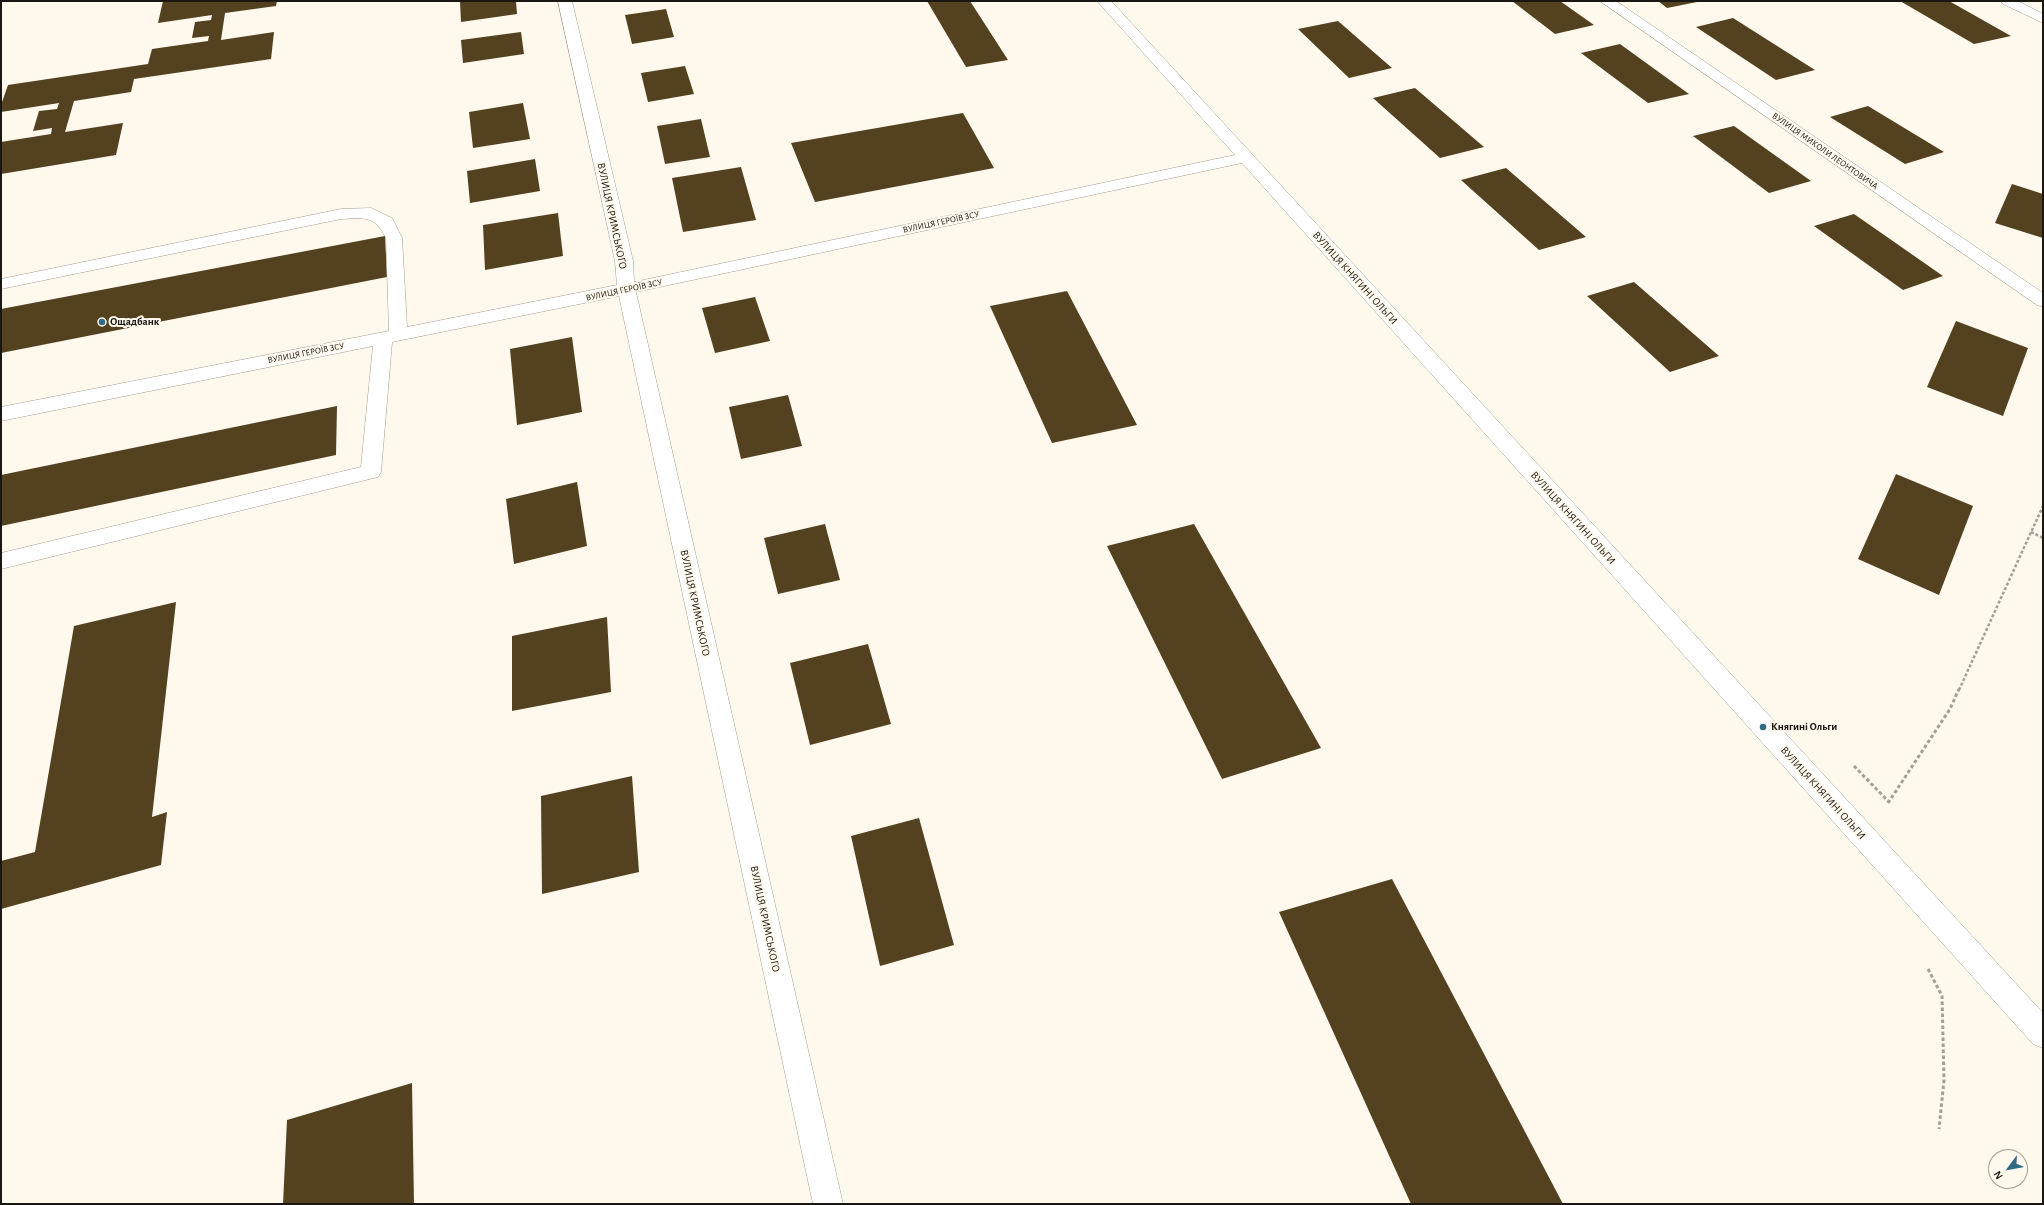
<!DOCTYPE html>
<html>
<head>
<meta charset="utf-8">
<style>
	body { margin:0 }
	#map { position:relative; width:2044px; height:1205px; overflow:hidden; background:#fff8ed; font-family:"Alegreya Sans",sans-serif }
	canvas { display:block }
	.frame { position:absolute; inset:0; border:2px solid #1a1712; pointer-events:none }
	.north { position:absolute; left:1988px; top:1149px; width:40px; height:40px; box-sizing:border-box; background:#fff8ed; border:1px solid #a39e95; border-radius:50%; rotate:238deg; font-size:11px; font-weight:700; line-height:16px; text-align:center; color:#1a1712 }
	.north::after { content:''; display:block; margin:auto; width:14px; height:18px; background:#316a84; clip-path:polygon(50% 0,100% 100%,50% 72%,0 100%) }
</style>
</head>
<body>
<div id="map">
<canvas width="2044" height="1205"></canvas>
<div class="frame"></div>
<div class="north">N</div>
</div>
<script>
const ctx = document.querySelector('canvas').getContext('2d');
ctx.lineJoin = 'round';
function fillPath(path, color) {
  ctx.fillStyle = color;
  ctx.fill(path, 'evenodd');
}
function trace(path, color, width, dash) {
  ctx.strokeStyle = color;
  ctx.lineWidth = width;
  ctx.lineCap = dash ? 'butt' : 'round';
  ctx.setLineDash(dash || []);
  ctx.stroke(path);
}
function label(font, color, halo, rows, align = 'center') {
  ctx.font = font + ' "Alegreya Sans",sans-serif';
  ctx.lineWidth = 4;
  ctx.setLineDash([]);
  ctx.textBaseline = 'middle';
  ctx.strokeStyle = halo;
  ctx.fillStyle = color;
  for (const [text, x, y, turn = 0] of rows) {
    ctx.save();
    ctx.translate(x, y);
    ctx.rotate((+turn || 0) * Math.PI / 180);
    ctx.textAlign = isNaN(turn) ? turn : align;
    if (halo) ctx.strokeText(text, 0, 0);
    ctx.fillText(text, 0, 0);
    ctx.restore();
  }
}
fillPath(new Path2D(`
	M 163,1 L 277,1 L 276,6 L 225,13 L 221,40 L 274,32 L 271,59 L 134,79 L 131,92 L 74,101 L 65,132 L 123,123 L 116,155 L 1,174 L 1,142 L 51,134 L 52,128 L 33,131 L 39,111 L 57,109 L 59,103 L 1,112 L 1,105 L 8,85 L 148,64 L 152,49 L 208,41 L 209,36 L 192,38 L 195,22 L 211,20 L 212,15 L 158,23 Z
	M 460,1 L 516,1 L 517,14 L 461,22 Z
	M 927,1 L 970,1 L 1008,60 L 966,67 Z
	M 1512,1 L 1560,1 L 1594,25 L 1555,34 Z
	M 1658,1 L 1697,1 L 1697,2 L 1667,8 Z
	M 1900,1 L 1949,1 L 2011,36 L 1974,44 Z
	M 666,9 L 674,37 L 632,44 L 625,15 Z
	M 1733,18 L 1815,70 L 1776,80 L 1696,27 Z
	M 1338,21 L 1392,68 L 1349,78 L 1298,29 Z
	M 521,32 L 524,54 L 463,63 L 461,40 Z
	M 1620,44 L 1689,94 L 1648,103 L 1581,53 Z
	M 685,66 L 694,94 L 648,102 L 641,73 Z
	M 1415,88 L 1484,147 L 1440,158 L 1373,98 Z
	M 523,103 L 530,139 L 473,148 L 469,112 Z
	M 1868,106 L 1944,152 L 1905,164 L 1830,117 Z
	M 963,113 L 994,168 L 815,202 L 791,143 Z
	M 701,119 L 710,157 L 665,164 L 657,126 Z
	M 1734,126 L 1811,181 L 1769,193 L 1693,136 Z
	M 535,159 L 540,191 L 470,203 L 467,171 Z
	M 741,167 L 756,220 L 683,232 L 672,178 Z
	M 1506,168 L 1586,237 L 1539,250 L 1461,180 Z
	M 2012,184 L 2043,194 L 2043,238 L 1995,223 Z
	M 558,213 L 563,256 L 485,270 L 483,225 Z
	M 1854,214 L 1943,276 L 1903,290 L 1814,226 Z
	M 385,236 L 387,277 L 1,353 L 1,309 Z
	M 1634,282 L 1719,356 L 1670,372 L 1587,296 Z
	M 1067,291 L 1137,425 L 1052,443 L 990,306 Z
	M 755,297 L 770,341 L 715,353 L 702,308 Z
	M 1956,321 L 2028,348 L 2003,416 L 1927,387 Z
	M 572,337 L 582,412 L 517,425 L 510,349 Z
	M 788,395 L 802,446 L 741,459 L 729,407 Z
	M 337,406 L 336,455 L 1,526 L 1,475 Z
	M 1896,474 L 1973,506 L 1939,595 L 1858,559 Z
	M 577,482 L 587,546 L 514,564 L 506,499 Z
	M 825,524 L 840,580 L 778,594 L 764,538 Z
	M 1194,524 L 1321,748 L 1222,779 L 1107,546 Z
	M 176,602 L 152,817 L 167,812 L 161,865 L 1,909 L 1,861 L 35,852 L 74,626 Z
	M 607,617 L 611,692 L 512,711 L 512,636 Z
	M 868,644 L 891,724 L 810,745 L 790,663 Z
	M 632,776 L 639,872 L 542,894 L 541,796 Z
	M 919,818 L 954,945 L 880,966 L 851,836 Z
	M 1392,879 L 1563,1204 L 1411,1204 L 1279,912 Z
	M 412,1083 L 414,1204 L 283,1204 L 287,1120 Z`), '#53411f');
const minor = new Path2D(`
	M 558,1 L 572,1 L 633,261 L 634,282 L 1235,155 L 1097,1 L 1111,1 L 2043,1013 L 2043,1048 L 2033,1044 L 1242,163 L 636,292 L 843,1204 L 813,1204 L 619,296 L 392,342 L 381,472 L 378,477 L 1,569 L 1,553 L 361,467 L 373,346 L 1,421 L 1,407 L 389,331 L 386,238 C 374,215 365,218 341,219 L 1,289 L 1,279 L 341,209 L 371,208 L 392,218 L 402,238 L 407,327 L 617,285 L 615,261 Z
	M 1600,1 L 1616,1 L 2043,293 L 2043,307 L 2037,305 Z
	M 2001,1 L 2018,1 L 2043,14 L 2043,23 L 2003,4 Z`);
trace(minor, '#a49c8f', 1);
trace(new Path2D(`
	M 2031,532 L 2043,538
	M 1959,690 L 2043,506`), '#a49f96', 2.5, [3, 2]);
trace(new Path2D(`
	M 1854,766 L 1889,802
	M 1888,803 L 1950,709 L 1959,689
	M 1928,969 L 1942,996 L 1944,1080 L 1939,1129`), '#a49f96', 3, [3.5, 2.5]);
fillPath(minor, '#fff');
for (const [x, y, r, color] of [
	[102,322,4,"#316a84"],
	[1763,727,4,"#316a84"]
]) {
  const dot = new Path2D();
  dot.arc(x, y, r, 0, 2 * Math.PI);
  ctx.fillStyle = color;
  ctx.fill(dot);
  trace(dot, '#fff8ed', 1.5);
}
label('9px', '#1a1712', '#fff8ed', [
	["ВУЛИЦЯ МИКОЛИ ЛЕОНТОВИЧА",1825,151,35],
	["ВУЛИЦЯ ГЕРОЇВ ЗСУ",941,222,-12],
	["ВУЛИЦЯ ГЕРОЇВ ЗСУ",624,290,-12],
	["ВУЛИЦЯ ГЕРОЇВ ЗСУ",306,353,-11]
]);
label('11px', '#1a1712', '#fff8ed', [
	["ВУЛИЦЯ КРИМСЬКОГО",612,216,78],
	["ВУЛИЦЯ КНЯГИНІ ОЛЬГИ",1355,278,48],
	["ВУЛИЦЯ КНЯГИНІ ОЛЬГИ",1573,518,48],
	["ВУЛИЦЯ КРИМСЬКОГО",695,603,78],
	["ВУЛИЦЯ КНЯГИНІ ОЛЬГИ",1823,793,48],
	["ВУЛИЦЯ КРИМСЬКОГО",765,919,78]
]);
label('bold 11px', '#1a1712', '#fff8ed', [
	["Ощадбанк",110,322],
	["Княгині Ольги",1771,727]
], 'left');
</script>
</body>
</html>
